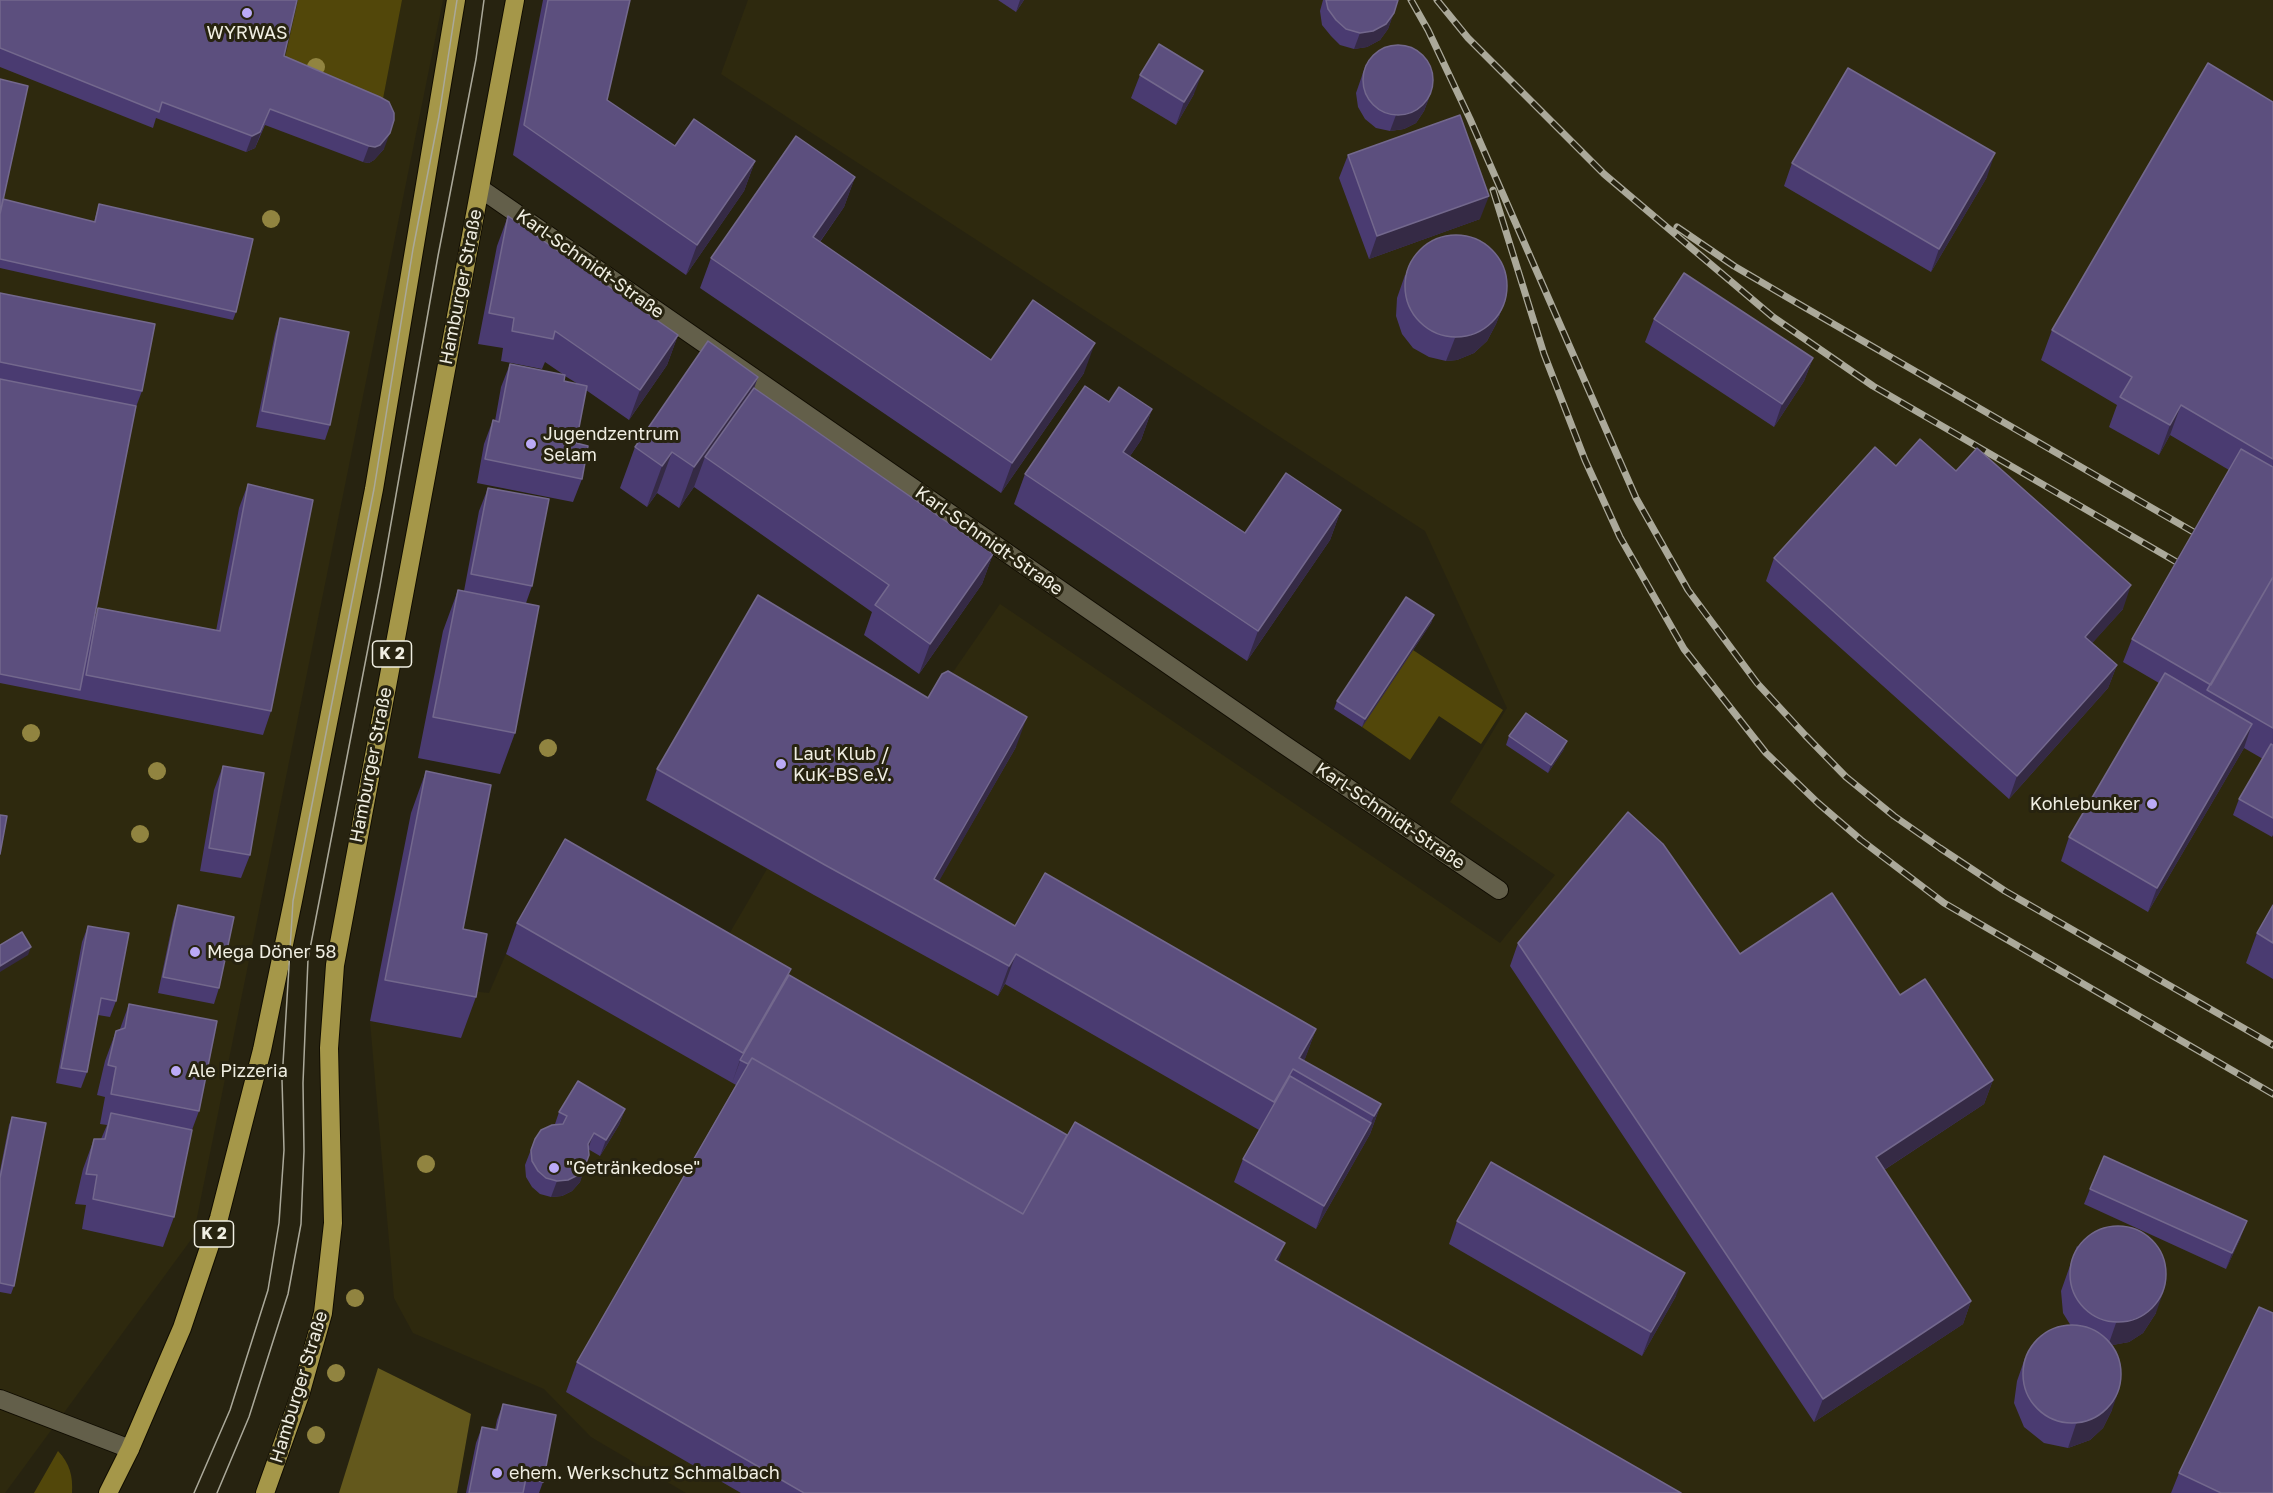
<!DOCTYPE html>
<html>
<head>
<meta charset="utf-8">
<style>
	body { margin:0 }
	canvas { display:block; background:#272310 }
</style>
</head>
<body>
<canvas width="2273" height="1493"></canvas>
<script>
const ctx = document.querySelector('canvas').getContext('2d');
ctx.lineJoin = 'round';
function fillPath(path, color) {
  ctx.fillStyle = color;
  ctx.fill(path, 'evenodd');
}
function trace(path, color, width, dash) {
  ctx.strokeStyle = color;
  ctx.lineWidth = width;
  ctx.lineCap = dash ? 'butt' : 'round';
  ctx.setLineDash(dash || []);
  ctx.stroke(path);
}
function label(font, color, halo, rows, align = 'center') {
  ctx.font = font + ' "Golos Text",sans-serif';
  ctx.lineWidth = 6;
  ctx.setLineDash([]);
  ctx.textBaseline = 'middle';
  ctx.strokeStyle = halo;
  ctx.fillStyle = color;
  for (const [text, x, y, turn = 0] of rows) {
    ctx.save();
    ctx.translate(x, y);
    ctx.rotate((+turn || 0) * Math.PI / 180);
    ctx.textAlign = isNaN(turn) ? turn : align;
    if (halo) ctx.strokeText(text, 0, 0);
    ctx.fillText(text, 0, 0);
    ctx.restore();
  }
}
fillPath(new Path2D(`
	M 0,0 L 443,0 L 193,1237 L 5,1493 L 0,1493 Z
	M 748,0 L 2273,0 L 2273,1493 L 686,1493 L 591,1437 L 544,1389 L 413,1333 L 394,1298 L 370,1021 L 461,1038 L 470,991 L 489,993 L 506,954 L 554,869 L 714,960 L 767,869 L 646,800 L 747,625 L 931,704 L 1000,604 L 1500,943 L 1555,875 L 1450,802 L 1507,708 L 1425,531 L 721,74 Z`), '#2e290e');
fillPath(new Path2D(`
	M 298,0 L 402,0 L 381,109 L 282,71 Z
	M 1413,650 L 1503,710 L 1481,744 L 1439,716 L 1410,760 L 1362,727 Z
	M 58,1451 C 70,1464 73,1476 72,1493 L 34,1493 Z`), '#52470a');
fillPath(new Path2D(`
	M 378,1368 L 471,1414 L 457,1493 L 339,1493 Z`), '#63581c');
const street = new Path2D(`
	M 481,189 L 1283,744 L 1499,890
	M 0,1399 L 130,1449`);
const primary = new Path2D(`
	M 108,1493 L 130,1449 L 182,1328 L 219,1218 L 262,1050 L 293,901 L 374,489 L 456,0
	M 265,1493 L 300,1395 L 323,1313 L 333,1223 L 329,1048 L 335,965 L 515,0`);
trace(street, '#100c00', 20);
trace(primary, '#100c00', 20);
trace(street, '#635f4a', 18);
trace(primary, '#a59749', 18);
trace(new Path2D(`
	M 194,1493 L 230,1410 L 268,1290 L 279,1223 L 284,1150 L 282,1080 L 293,901 L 374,489 L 413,249 L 439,116 L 457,0
	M 217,1493 L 249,1417 L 288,1294 L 301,1224 L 304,1151 L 303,1083 L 308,959 L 380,586 L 438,256 L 476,59 L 484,0`), '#aba99a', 1.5);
const rail = new Path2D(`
	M 1411,0 L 1428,30 L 1470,119 L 1636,498 L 1688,590 L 1757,683 L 1805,735 L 1846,777 L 1894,816 L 1940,848 L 2005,891 L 2273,1045
	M 1437,0 L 1468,38 L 1604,174 L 1773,317 L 1873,386 L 2180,564
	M 1493,190 L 1544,354 L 1585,460 L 1620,537 L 1684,649 L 1766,753 L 1818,803 L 1861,840 L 1944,903 L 2273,1094
	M 1677,227 L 1734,266 L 1785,296 L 2197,534`);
trace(rail, '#aba99a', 7);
trace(rail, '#272310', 4.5, [14]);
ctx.fillStyle = '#918440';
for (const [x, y] of [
	[316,67],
	[271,219],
	[31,733],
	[548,748],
	[157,771],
	[140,834],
	[426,1164],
	[355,1298],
	[336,1373],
	[316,1435]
]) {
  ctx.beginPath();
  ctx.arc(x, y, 9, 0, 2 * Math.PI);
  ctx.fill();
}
fillPath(new Path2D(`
	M 0,0 L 284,56 L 384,149 L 374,160 L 369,163 L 363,162 L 265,125 L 255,148 L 246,152 L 156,118 L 153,128 L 0,67 Z
	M 543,0 L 630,0 L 607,100 L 675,146 L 755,161 L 744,191 L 686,275 L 513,155 Z
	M 998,0 L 1024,0 L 1016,12 Z
	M 1323,0 L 1398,0 L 1388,29 L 1380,40 L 1367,47 L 1354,49 L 1340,45 L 1331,36 L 1322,25 L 1320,11 Z
	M 1366,64 L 1430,95 L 1424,111 L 1416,123 L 1404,129 L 1390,131 L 1376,128 L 1365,119 L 1358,107 L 1356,93 Z
	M 1140,75 L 1194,94 L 1176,125 L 1131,98 Z
	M 0,79 L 3,199 L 94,222 L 99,204 L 236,312 L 233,320 L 0,268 Z
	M 2273,102 L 2273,835 L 2272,837 L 2233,815 L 2239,799 L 2263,759 L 2244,748 L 2148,912 L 2061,861 L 2069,837 L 2159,683 L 2123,662 L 2132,639 L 2229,470 L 2170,435 L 2159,455 L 2109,427 L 2117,405 L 2041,360 L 2052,330 Z
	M 1348,155 L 1480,219 L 1369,259 L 1339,178 Z
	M 1792,163 L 1987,177 L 1931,272 L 1784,186 Z
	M 855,177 L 844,207 L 820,242 L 991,360 L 1084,373 L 1001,493 L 700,288 L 711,258 Z
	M 508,216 L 678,335 L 667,365 L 629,420 L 586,390 L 576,443 L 582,479 L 573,502 L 477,483 L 484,444 L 493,420 L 495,421 L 501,387 L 510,364 L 564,375 L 545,362 L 542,369 L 501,361 L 503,348 L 478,344 L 497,246 ZM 565,376 L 578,384 L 564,381 Z
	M 1405,275 L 1505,301 L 1496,324 L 1487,341 L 1474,353 L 1457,360 L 1446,361 L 1429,357 L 1413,348 L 1402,334 L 1396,316 L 1397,298 Z
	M 0,293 L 142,391 L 136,407 L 94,620 L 98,608 L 216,631 L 239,508 L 248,484 L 271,711 L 263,735 L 0,683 Z
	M 280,318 L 330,425 L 325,440 L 256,427 L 275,334 Z
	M 1654,319 L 1813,358 L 1804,381 L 1774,427 L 1645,342 Z
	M 758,377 L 754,388 L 993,554 L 982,584 L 919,674 L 864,635 L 872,612 L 694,487 L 679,508 L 657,493 L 647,507 L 620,488 L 635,447 Z
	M 1109,402 L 1152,409 L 1141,440 L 1130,456 L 1245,533 L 1341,510 L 1330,540 L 1247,661 L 1014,504 L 1025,474 Z
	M 1896,466 L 1956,471 L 2123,609 L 2092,643 L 2117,665 L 2108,688 L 2009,799 L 1766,581 L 1774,558 Z
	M 488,488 L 532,586 L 526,603 L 515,733 L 500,774 L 418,758 L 443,631 L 458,590 L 464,591 L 479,511 Z
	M 1434,615 L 1431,623 L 1362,727 L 1334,709 L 1337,701 Z
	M 928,698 L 1016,747 L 938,882 L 1015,926 L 1316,1029 L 1304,1061 L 1381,1104 L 1370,1134 L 1316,1229 L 1234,1182 L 1243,1159 L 1259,1130 L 1005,984 L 998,996 L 814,895 L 646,800 L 657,769 Z
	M 1509,736 L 1564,749 L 1548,773 L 1506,745 Z
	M 223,766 L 250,855 L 241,878 L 200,871 L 214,790 Z
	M 426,771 L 463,929 L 476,997 L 461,1038 L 370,1021 L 411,813 Z
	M 178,905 L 219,988 L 214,1004 L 158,993 L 173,921 Z
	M 2273,905 L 2273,979 L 2246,963 L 2257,933 Z
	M 517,923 L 789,975 L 1278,1262 L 1681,1493 L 741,1493 L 566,1392 L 577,1362 L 736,1085 L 506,954 Z
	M 88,926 L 116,1001 L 110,1017 L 98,1015 L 87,1072 L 81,1088 L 56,1083 L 82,942 Z
	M 1518,943 L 1740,954 L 1900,995 L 1993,1080 L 1984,1104 L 1884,1170 L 1971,1301 L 1963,1324 L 1814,1422 L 1510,966 Z
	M 129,1004 L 199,1111 L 192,1130 L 174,1217 L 163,1247 L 82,1229 L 86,1205 L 75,1204 L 83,1169 L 94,1139 L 101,1139 L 107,1125 L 100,1124 L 105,1097 L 97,1095 L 105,1061 L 116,1031 L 120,1029 Z
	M 625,1109 L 619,1125 L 600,1156 L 588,1149 L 585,1166 L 580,1182 L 572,1191 L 562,1196 L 551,1197 L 540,1194 L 532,1187 L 526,1177 L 525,1165 L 535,1139 L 555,1124 L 559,1112 Z
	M 12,1117 L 14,1286 L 11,1294 L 0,1292 L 0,1171 L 9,1125 Z
	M 2090,1189 L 2241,1237 L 2226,1269 L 2084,1204 Z
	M 1457,1221 L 1676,1296 L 1642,1356 L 1449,1244 Z
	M 2077,1246 L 2156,1313 L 2143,1333 L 2129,1342 L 2112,1345 L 2112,1410 L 2103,1428 L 2090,1440 L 2068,1448 L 2044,1443 L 2024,1427 L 2014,1403 L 2017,1381 L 2025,1358 L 2071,1326 L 2063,1313 L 2061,1291 Z
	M 503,1404 L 543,1482 L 539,1493 L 466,1493 L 476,1443 L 482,1427 L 495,1430 L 497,1420 Z
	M 2179,1473 L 2273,1493 L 2171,1493 Z`), '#4a3b71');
fillPath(new Path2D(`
	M 1020,0 L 1024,0 L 1016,12 Z
	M 1394,13 L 1388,29 L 1380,40 L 1367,47 L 1354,49 L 1360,33 Z
	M 1203,71 L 1194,94 L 1176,125 L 1184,102 Z
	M 1430,95 L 1424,111 L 1416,123 L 1404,129 L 1390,131 L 1396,115 Z
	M 270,109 L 255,148 L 246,152 L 252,136 Z
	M 390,133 L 384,149 L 374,160 L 369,163 L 363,162 L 369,146 Z
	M 1995,153 L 1987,177 L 1931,272 L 1939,249 Z
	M 755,161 L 744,191 L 686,275 L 697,245 Z
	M 855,177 L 844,207 L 802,267 L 813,237 Z
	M 1489,196 L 1480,219 L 1369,259 L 1377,236 Z
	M 1505,301 L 1496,324 L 1487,341 L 1474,353 L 1457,360 L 1446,361 L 1455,338 Z
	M 678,335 L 667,365 L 629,420 L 640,390 Z
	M 1095,343 L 1084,373 L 1001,493 L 1012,463 Z
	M 1813,358 L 1804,381 L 1774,427 L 1782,404 Z
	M 758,377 L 743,418 L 705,457 L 694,487 L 679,508 L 694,467 Z
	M 2181,405 L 2170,435 L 2159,455 L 2170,425 Z
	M 1152,409 L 1141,440 L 1112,482 L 1123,452 Z
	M 672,452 L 657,493 L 647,507 L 662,466 Z
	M 1341,510 L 1330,540 L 1247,661 L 1258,631 Z
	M 993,554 L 982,584 L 919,674 L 930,644 Z
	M 2131,585 L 2123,609 L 2077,660 L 2085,637 Z
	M 1434,615 L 1431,623 L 1362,727 L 1365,719 Z
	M 2117,665 L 2108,688 L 2009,799 L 2017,776 Z
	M 1027,717 L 1016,747 L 923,909 L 934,879 Z
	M 2252,724 L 2244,748 L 2148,912 L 2157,888 Z
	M 1567,741 L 1564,749 L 1548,773 L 1551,765 Z
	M 31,947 L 28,955 L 0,972 L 0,966 Z
	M 1016,954 L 1005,984 L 998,996 L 1009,966 Z
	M 791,969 L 780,999 L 740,1060 L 732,1083 L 743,1053 Z
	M 1316,1029 L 1305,1059 L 1298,1072 L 1299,1058 Z
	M 1993,1080 L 1984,1104 L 1867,1181 L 1876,1157 Z
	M 1381,1104 L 1370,1134 L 1316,1229 L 1324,1206 L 1371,1123 L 1374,1116 Z
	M 625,1109 L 619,1125 L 600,1156 L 606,1140 Z
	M 594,1133 L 588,1149 L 588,1144 Z
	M 585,1166 L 580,1182 L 572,1191 L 562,1196 L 551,1197 L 557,1181 Z
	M 2247,1221 L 2241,1237 L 2226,1269 L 2232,1253 Z
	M 1285,1243 L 1274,1273 L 1275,1260 Z
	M 1685,1273 L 1676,1296 L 1642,1356 L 1651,1332 Z
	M 2164,1290 L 2156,1313 L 2143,1333 L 2129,1342 L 2108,1346 L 2116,1323 Z
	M 1971,1301 L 1963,1324 L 1814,1422 L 1823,1399 Z
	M 2120,1387 L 2112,1410 L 2103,1428 L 2090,1440 L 2068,1448 L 2076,1424 Z`), '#352a45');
const building = new Path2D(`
	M 0,0 L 297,0 L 284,56 L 380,97 L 389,102 L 394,113 L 394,120 L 390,133 L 380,145 L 375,147 L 369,146 L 270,109 L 260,132 L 252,136 L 162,102 L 159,112 L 0,48 Z
	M 548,0 L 630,0 L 607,100 L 675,146 L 694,119 L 755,161 L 697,245 L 524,125 Z
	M 1326,0 L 1398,0 L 1394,13 L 1386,24 L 1373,31 L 1360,33 L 1346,29 L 1336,20 L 1328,9 Z
	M 1159,44 L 1203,71 L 1184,102 L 1140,75 Z
	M1363 80a35 35 0 1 1 70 0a35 35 0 1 1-70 0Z
	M 2208,63 L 2273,102 L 2273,459 L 2181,405 L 2170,425 L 2120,397 L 2132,377 L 2052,330 Z
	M 1848,68 L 1995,153 L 1939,249 L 1792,163 Z
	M 0,79 L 28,86 L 0,214 Z
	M 1460,115 L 1489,196 L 1377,236 L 1348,155 Z
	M 796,136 L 855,177 L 813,237 L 933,320 L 991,360 L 1033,300 L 1095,343 L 1012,463 L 711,258 Z
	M 3,199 L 95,222 L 99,204 L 253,239 L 236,312 L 0,259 L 0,214 Z
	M 508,216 L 678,335 L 640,390 L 555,331 L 553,339 L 512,331 L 514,318 L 489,313 Z
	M1405 286a51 51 0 1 1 102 0a51 51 0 1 1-102 0Z
	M 1684,273 L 1813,358 L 1782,404 L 1654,319 Z
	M 0,293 L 155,324 L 142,391 L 0,362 Z
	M 280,318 L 349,332 L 330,425 L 262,411 Z
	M 708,341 L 758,377 L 694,467 L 672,452 L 662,466 L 635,447 Z
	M 510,364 L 565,375 L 564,381 L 587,386 L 576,443 L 588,446 L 582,479 L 485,459 L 493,420 L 499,422 Z
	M 0,379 L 136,406 L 80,690 L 0,674 Z
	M 1085,386 L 1109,402 L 1119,387 L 1152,409 L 1123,452 L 1245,533 L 1286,473 L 1341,510 L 1258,631 L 1025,474 Z
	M 754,388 L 993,554 L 930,644 L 875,605 L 889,585 L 705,457 Z
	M 1920,439 L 1956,471 L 1977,448 L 2131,585 L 2085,637 L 2117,665 L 2017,776 L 1774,558 L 1875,447 L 1896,466 Z
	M 2241,449 L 2273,467 L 2273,577 L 2211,685 L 2132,639 Z
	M 248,484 L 313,500 L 271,711 L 86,675 L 98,608 L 220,631 Z
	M 488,488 L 549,499 L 532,586 L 471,574 Z
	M 2273,577 L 2273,728 L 2207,690 Z
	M 458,590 L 539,606 L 515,733 L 433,717 Z
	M 758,595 L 928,698 L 942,674 L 948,671 L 1027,717 L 934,879 L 1015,926 L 1045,873 L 1316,1029 L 1299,1058 L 1381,1104 L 1374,1116 L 1293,1069 L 1274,1102 L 1016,954 L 1009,966 L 825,865 L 657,769 Z
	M 1406,597 L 1434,615 L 1365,719 L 1337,701 Z
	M 2165,673 L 2252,724 L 2157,888 L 2069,837 Z
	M 1526,713 L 1567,741 L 1551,765 L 1509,736 Z
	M 2271,744 L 2273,745 L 2273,818 L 2239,799 Z
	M 223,766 L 264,773 L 250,855 L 209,848 Z
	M 426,771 L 491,785 L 463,929 L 487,934 L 476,997 L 385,980 Z
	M 1628,812 L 1663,844 L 1740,954 L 1832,893 L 1900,995 L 1925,979 L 1993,1080 L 1876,1157 L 1971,1301 L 1823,1399 L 1518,943 Z
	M 0,815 L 7,816 L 0,854 Z
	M 565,839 L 791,969 L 743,1053 L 517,923 Z
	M 178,905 L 234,917 L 219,988 L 163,977 Z
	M 2273,905 L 2273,943 L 2257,933 Z
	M 88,926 L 129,933 L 116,1001 L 101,998 L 87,1072 L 61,1068 Z
	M 22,932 L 31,947 L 0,966 L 0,945 Z
	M 789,975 L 1067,1135 L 1023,1214 L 752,1058 L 748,1064 L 740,1060 Z
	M 129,1004 L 217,1021 L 199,1111 L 111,1094 L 116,1067 L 108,1065 L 116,1031 L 125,1028 Z
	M 752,1058 L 1023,1214 L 1075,1122 L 1285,1243 L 1275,1260 L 1681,1493 L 804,1493 L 577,1362 Z
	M 1290,1076 L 1371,1123 L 1324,1206 L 1243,1159 Z
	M 578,1081 L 625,1109 L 606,1140 L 594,1133 L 588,1144 L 589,1155 L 585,1166 L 578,1175 L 568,1180 L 557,1181 L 546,1178 L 538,1171 L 532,1161 L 531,1150 L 535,1139 L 541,1130 L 552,1125 L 563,1124 L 567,1116 L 559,1112 Z
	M 111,1113 L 192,1130 L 174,1217 L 93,1199 L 97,1175 L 86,1174 L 94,1139 L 105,1139 Z
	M 12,1117 L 46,1123 L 14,1286 L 0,1283 L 0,1178 Z
	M 2104,1156 L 2247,1221 L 2232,1253 L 2090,1189 Z
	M 1491,1162 L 1685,1273 L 1651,1332 L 1457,1221 Z
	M2070 1274a48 48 0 1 1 96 0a48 48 0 1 1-96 0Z
	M 2259,1307 L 2273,1313 L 2273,1493 L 2221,1493 L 2179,1473 Z
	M2023 1374a49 49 0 1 1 98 0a49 49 0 1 1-98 0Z
	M 503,1404 L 556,1415 L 543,1482 L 526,1478 L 523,1493 L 469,1493 L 482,1427 L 497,1430 Z`);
fillPath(building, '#5c4f7e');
trace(building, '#73688d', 1.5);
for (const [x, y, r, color] of [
	[247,13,6,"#bbaaf6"],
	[531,444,6,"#bbaaf6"],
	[781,764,6,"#bbaaf6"],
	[2152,804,6,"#bbaaf6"],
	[195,952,6,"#bbaaf6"],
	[176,1071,6,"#bbaaf6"],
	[554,1168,6,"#bbaaf6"],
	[497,1473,6,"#bbaaf6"]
]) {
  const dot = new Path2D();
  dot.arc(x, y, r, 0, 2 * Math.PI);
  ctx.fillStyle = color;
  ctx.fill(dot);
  trace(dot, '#272310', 2);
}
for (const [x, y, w] of [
	[392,654,39],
	[214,1234,39]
]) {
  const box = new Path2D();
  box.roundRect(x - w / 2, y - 13, w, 26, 4.5);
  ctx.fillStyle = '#272310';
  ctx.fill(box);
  trace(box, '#f0eee2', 1.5);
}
label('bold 16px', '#f0eee2', null, [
	["K 2",392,654],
	["K 2",214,1234]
]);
label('18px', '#f0eee2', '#272310', [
	["WYRWAS",247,33,"center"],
	["Jugendzentrum",543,434],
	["Selam",543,455],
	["Laut Klub /",793,754],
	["KuK-BS e.V.",793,775],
	["Kohlebunker",2140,804,"right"],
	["Mega Döner 58",207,952],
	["Ale Pizzeria",188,1071],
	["\"Getränkedose\"",566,1168],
	["ehem. Werkschutz Schmalbach",509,1473]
], 'left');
label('18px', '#f0eee2', '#272310', [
	["Karl-Schmidt-Straße",590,264,35],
	["Hamburger Straße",461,287,-79],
	["Karl-Schmidt-Straße",989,541,35],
	["Hamburger Straße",371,765,-79],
	["Karl-Schmidt-Straße",1390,816,34],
	["Hamburger Straße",299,1387,-73]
]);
</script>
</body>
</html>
